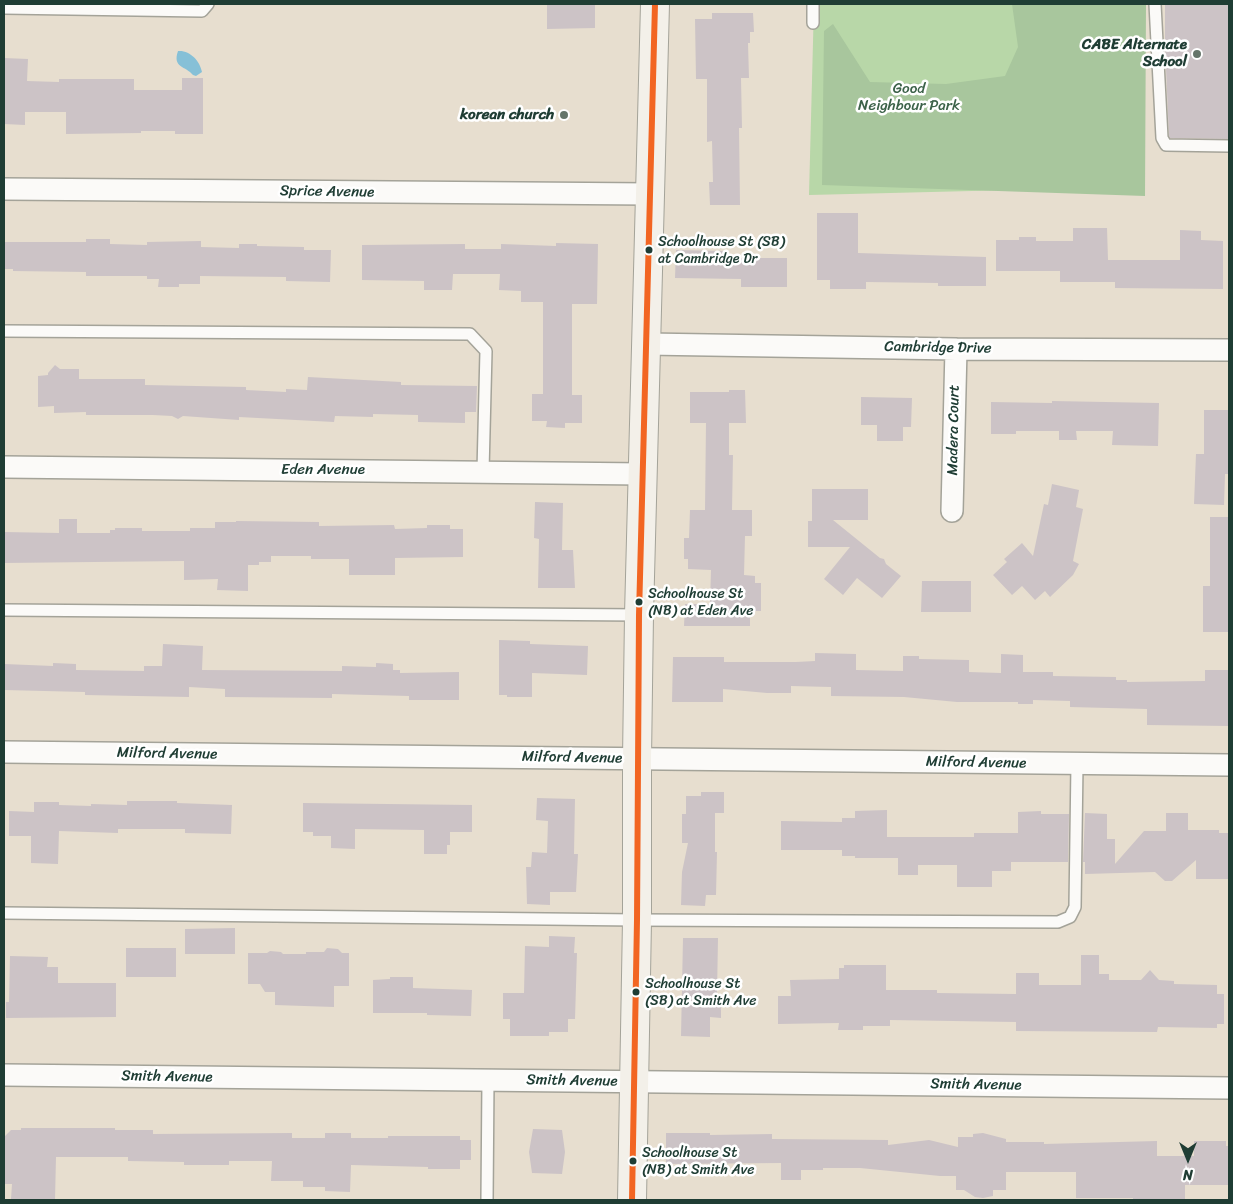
<!DOCTYPE html>
<html>
<head>
<meta charset="utf-8">
<style>
	body { margin:0 }
	#map { position:relative; width:1233px; height:1204px; overflow:hidden; background:#e7decf; font-family:Sriracha,sans-serif }
	canvas { display:block }
	.frame { position:absolute; inset:0; border:5px solid #1f3d34; pointer-events:none }
	.north { position:absolute; left:1163px; top:1134px; width:50px; height:50px; -webkit-text-stroke:4px #fff; paint-order:stroke; rotate:180deg; font-size:14px; font-weight:700; line-height:20px; text-align:center; color:#1f3d34 }
	.north::after { content:''; display:block; margin:auto; width:18px; height:22px; background:#1f3d34; clip-path:polygon(50% 0,100% 100%,50% 72%,0 100%) }
</style>
</head>
<body>
<div id="map">
<canvas width="1233" height="1204"></canvas>
<div class="frame"></div>
<div class="north">N</div>
</div>
<script>
const ctx = document.querySelector('canvas').getContext('2d');
ctx.lineJoin = 'round';
function fillPath(path, color) {
  ctx.fillStyle = color;
  ctx.fill(path, 'evenodd');
}
function trace(path, color, width, dash) {
  ctx.strokeStyle = color;
  ctx.lineWidth = width;
  ctx.lineCap = dash ? 'butt' : 'round';
  ctx.setLineDash(dash || []);
  ctx.stroke(path);
}
function label(font, color, halo, rows, align = 'center') {
  ctx.font = font + ' Sriracha,sans-serif';
  ctx.lineWidth = 5;
  ctx.setLineDash([]);
  ctx.textBaseline = 'middle';
  ctx.strokeStyle = halo;
  ctx.fillStyle = color;
  for (const [text, x, y, turn = 0] of rows) {
    ctx.save();
    ctx.translate(x, y);
    ctx.rotate((+turn || 0) * Math.PI / 180);
    ctx.textAlign = isNaN(turn) ? turn : align;
    if (halo) ctx.strokeText(text, 0, 0);
    ctx.fillText(text, 0, 0);
    ctx.restore();
  }
}
fillPath(new Path2D(`
	M 814,4 L 1141,4 L 1135,187 L 809,195 Z`), '#b8d7a8');
fillPath(new Path2D(`
	M 1012,4 L 1146,4 L 1145,196 L 822,185 L 824,31 L 833,24 L 870,82 L 946,84 L 1005,76 L 1018,47 Z`), '#a8c69d');
fillPath(new Path2D(`
	M 178,51 C 190,50 200,61 202,72 L 196,76 L 193,75 C 186,66 172,68 178,51 Z`), '#86c0d7');
fillPath(new Path2D(`
	M 547,4 L 595,4 L 595,28 L 547,29 Z
	M 1165,4 L 1229,4 L 1229,139 L 1170,138 L 1169,136 L 1165,46 Z
	M 712,13 L 753,13 L 754,32 L 750,32 L 750,43 L 748,43 L 749,78 L 741,78 L 742,128 L 739,128 L 740,205 L 710,205 L 709,182 L 713,182 L 712,141 L 707,142 L 707,79 L 696,79 L 695,19 L 712,19 Z
	M 4,58 L 28,59 L 27,81 L 59,82 L 59,79 L 134,79 L 134,90 L 182,90 L 182,78 L 203,78 L 203,134 L 175,134 L 175,131 L 141,131 L 141,133 L 66,134 L 66,112 L 25,112 L 25,125 L 4,124 Z
	M 817,213 L 858,213 L 858,253 L 986,257 L 986,286 L 938,286 L 938,283 L 866,282 L 866,289 L 830,289 L 830,280 L 817,280 Z
	M 1073,228 L 1107,228 L 1108,260 L 1180,260 L 1180,230 L 1201,231 L 1201,240 L 1223,241 L 1223,289 L 1115,288 L 1115,282 L 1060,282 L 1060,271 L 996,271 L 996,240 L 1019,240 L 1019,237 L 1036,237 L 1036,241 L 1073,241 Z
	M 86,239 L 110,239 L 110,244 L 147,245 L 147,242 L 201,241 L 201,247 L 239,248 L 239,244 L 257,244 L 257,246 L 304,247 L 304,250 L 331,250 L 330,282 L 286,281 L 286,277 L 200,276 L 200,284 L 179,284 L 179,287 L 158,287 L 159,279 L 147,279 L 147,276 L 86,276 L 86,272 L 13,271 L 13,269 L 4,269 L 4,242 L 86,242 Z
	M 556,243 L 598,244 L 597,304 L 572,304 L 572,395 L 582,395 L 582,423 L 565,423 L 565,428 L 546,427 L 547,421 L 532,421 L 532,394 L 543,394 L 543,302 L 521,302 L 521,291 L 499,290 L 500,274 L 453,274 L 452,290 L 424,290 L 424,281 L 362,280 L 362,245 L 465,244 L 465,249 L 501,249 L 501,244 L 556,246 Z
	M 676,250 L 727,251 L 727,258 L 787,258 L 787,287 L 741,287 L 741,279 L 675,278 Z
	M 55,365 L 60,369 L 79,369 L 79,379 L 145,379 L 145,385 L 246,387 L 246,390 L 286,392 L 286,389 L 307,390 L 308,377 L 401,382 L 401,385 L 477,386 L 476,412 L 465,412 L 465,423 L 418,422 L 418,415 L 373,414 L 373,417 L 335,416 L 334,422 L 239,417 L 239,420 L 183,416 L 178,419 L 172,416 L 153,415 L 86,415 L 86,412 L 54,413 L 54,406 L 38,407 L 38,376 L 48,375 L 48,373 Z
	M 729,390 L 745,390 L 746,423 L 729,423 L 729,455 L 733,455 L 732,510 L 752,510 L 752,536 L 745,536 L 744,575 L 755,576 L 755,583 L 761,583 L 761,611 L 750,611 L 750,626 L 684,626 L 685,604 L 710,604 L 711,570 L 688,569 L 688,559 L 684,559 L 684,538 L 689,538 L 690,510 L 705,510 L 706,423 L 690,423 L 690,392 L 729,392 Z
	M 861,397 L 912,398 L 911,427 L 903,427 L 903,441 L 877,441 L 877,425 L 861,425 Z
	M 1052,401 L 1159,403 L 1158,446 L 1112,445 L 1113,431 L 1076,431 L 1077,440 L 1059,440 L 1059,431 L 1016,431 L 1016,434 L 991,434 L 991,402 L 1052,403 Z
	M 1204,410 L 1229,410 L 1229,474 L 1225,474 L 1224,505 L 1194,504 L 1196,454 L 1204,454 Z
	M 1052,484 L 1079,490 L 1076,507 L 1083,509 L 1073,561 L 1079,564 L 1073,575 L 1050,597 L 1045,591 L 1035,600 L 1022,586 L 1012,595 L 993,575 L 1007,562 L 1004,559 L 1022,543 L 1033,556 L 1044,504 L 1048,505 Z
	M 812,489 L 868,489 L 868,520 L 833,520 L 880,558 L 884,559 L 886,564 L 901,576 L 882,598 L 857,578 L 843,595 L 824,579 L 850,547 L 808,547 L 808,521 L 812,521 Z
	M 535,502 L 563,503 L 562,550 L 573,550 L 575,588 L 538,588 L 539,539 L 534,538 Z
	M 1210,517 L 1229,517 L 1229,632 L 1203,632 L 1203,586 L 1210,586 Z
	M 59,519 L 77,519 L 77,533 L 110,533 L 110,530 L 115,530 L 115,528 L 142,528 L 142,531 L 190,531 L 190,528 L 215,528 L 215,522 L 236,522 L 236,521 L 319,522 L 319,526 L 394,525 L 395,529 L 427,528 L 427,525 L 450,525 L 450,529 L 463,529 L 463,557 L 395,558 L 395,575 L 349,575 L 349,559 L 311,559 L 311,556 L 271,556 L 271,562 L 259,562 L 259,565 L 248,565 L 248,591 L 217,590 L 218,579 L 184,580 L 184,561 L 4,563 L 4,532 L 59,533 Z
	M 922,581 L 971,581 L 971,612 L 921,612 Z
	M 499,640 L 530,641 L 530,644 L 588,646 L 587,675 L 532,673 L 532,697 L 507,697 L 507,695 L 499,695 Z
	M 163,644 L 203,646 L 202,670 L 342,671 L 342,666 L 376,667 L 376,663 L 393,664 L 393,670 L 400,670 L 400,673 L 459,672 L 459,700 L 409,700 L 409,696 L 332,694 L 332,698 L 225,697 L 225,689 L 189,687 L 189,697 L 85,695 L 85,692 L 4,690 L 4,664 L 53,666 L 53,663 L 76,664 L 76,670 L 144,671 L 144,666 L 162,666 Z
	M 815,653 L 856,654 L 856,670 L 903,671 L 903,656 L 919,656 L 919,659 L 969,660 L 969,672 L 1001,673 L 1001,654 L 1023,655 L 1023,672 L 1053,672 L 1053,676 L 1116,677 L 1116,680 L 1127,680 L 1127,682 L 1205,681 L 1205,670 L 1229,670 L 1229,726 L 1147,725 L 1147,709 L 1070,707 L 1070,701 L 1033,700 L 1033,704 L 1018,704 L 1018,702 L 957,702 L 904,697 L 831,696 L 831,687 L 791,686 L 791,693 L 767,693 L 723,689 L 723,702 L 672,702 L 673,657 L 724,657 L 724,662 L 796,662 L 815,661 Z
	M 701,792 L 724,792 L 724,813 L 715,813 L 715,852 L 717,852 L 716,895 L 706,895 L 705,906 L 681,905 L 682,872 L 688,843 L 682,843 L 682,814 L 686,814 L 686,796 L 701,796 Z
	M 537,798 L 575,799 L 574,854 L 578,854 L 576,892 L 550,892 L 550,905 L 527,904 L 526,867 L 531,867 L 532,852 L 547,853 L 548,821 L 536,820 Z
	M 127,801 L 177,801 L 177,803 L 232,805 L 231,834 L 185,833 L 185,829 L 118,829 L 118,833 L 59,831 L 58,864 L 31,863 L 31,836 L 9,836 L 9,811 L 34,812 L 34,802 L 59,802 L 59,805 L 91,806 L 91,804 L 127,805 Z
	M 303,803 L 472,805 L 472,832 L 450,832 L 450,845 L 447,845 L 447,854 L 424,854 L 424,830 L 355,829 L 355,849 L 331,848 L 331,836 L 313,836 L 313,832 L 303,832 Z
	M 887,810 L 887,837 L 974,837 L 974,833 L 1018,833 L 1018,812 L 1041,811 L 1041,814 L 1069,814 L 1068,862 L 1011,862 L 1011,871 L 992,871 L 992,887 L 957,887 L 957,865 L 918,865 L 918,875 L 898,875 L 898,858 L 855,858 L 855,856 L 842,856 L 842,850 L 781,850 L 781,821 L 842,822 L 842,818 L 855,818 L 855,811 Z
	M 1085,813 L 1107,814 L 1107,839 L 1115,839 L 1115,864 L 1144,831 L 1166,831 L 1166,813 L 1188,813 L 1188,830 L 1219,830 L 1219,833 L 1229,833 L 1229,879 L 1196,879 L 1196,860 L 1172,881 L 1165,881 L 1155,872 L 1085,874 L 1085,862 L 1083,862 Z
	M 235,928 L 235,954 L 185,954 L 185,929 Z
	M 549,936 L 575,937 L 574,953 L 577,953 L 575,1019 L 568,1019 L 568,1032 L 549,1032 L 549,1036 L 510,1036 L 510,1019 L 503,1019 L 503,993 L 524,993 L 525,946 L 549,947 Z
	M 683,938 L 718,938 L 717,994 L 721,994 L 721,1018 L 710,1017 L 710,1037 L 681,1036 Z
	M 126,948 L 176,948 L 176,977 L 126,977 Z
	M 327,948 L 338,949 L 342,953 L 349,953 L 349,986 L 334,986 L 334,1007 L 275,1005 L 275,992 L 265,992 L 260,984 L 248,984 L 248,953 L 267,953 L 270,951 L 281,952 L 283,954 L 306,954 L 306,952 L 324,952 Z
	M 1081,955 L 1099,955 L 1099,974 L 1109,974 L 1109,980 L 1141,980 L 1150,970 L 1159,980 L 1174,981 L 1174,984 L 1217,985 L 1217,994 L 1224,994 L 1224,1024 L 1217,1024 L 1217,1028 L 1158,1027 L 1157,1032 L 1016,1031 L 1016,1022 L 890,1020 L 890,1026 L 863,1026 L 863,1030 L 838,1030 L 839,1023 L 778,1024 L 778,996 L 791,996 L 790,980 L 839,979 L 839,968 L 844,968 L 844,965 L 886,965 L 886,990 L 937,990 L 937,993 L 1016,994 L 1016,973 L 1039,973 L 1039,985 L 1081,985 Z
	M 10,956 L 48,957 L 47,967 L 58,967 L 58,983 L 116,983 L 116,1017 L 6,1018 L 6,1002 L 9,1002 Z
	M 390,977 L 413,977 L 413,988 L 472,990 L 471,1016 L 427,1015 L 427,1013 L 373,1013 L 373,980 L 390,979 Z
	M 21,1128 L 115,1128 L 115,1130 L 153,1130 L 153,1134 L 292,1133 L 292,1138 L 325,1138 L 325,1133 L 351,1133 L 351,1138 L 388,1138 L 388,1136 L 460,1136 L 460,1140 L 471,1140 L 471,1160 L 460,1160 L 460,1169 L 428,1169 L 428,1167 L 351,1165 L 350,1192 L 325,1191 L 325,1187 L 303,1187 L 303,1181 L 271,1181 L 272,1161 L 229,1161 L 229,1165 L 184,1165 L 184,1162 L 128,1161 L 128,1157 L 56,1157 L 55,1200 L 11,1199 L 12,1184 L 4,1184 L 4,1137 L 11,1130 L 21,1130 Z
	M 533,1129 L 562,1130 L 565,1152 L 562,1174 L 532,1173 L 529,1152 Z
	M 666,1133 L 710,1133 L 710,1135 L 772,1134 L 772,1139 L 888,1140 L 888,1145 L 929,1140 L 958,1147 L 958,1137 L 973,1137 L 973,1134 L 983,1133 L 1006,1139 L 1006,1142 L 1044,1142 L 1044,1144 L 1157,1141 L 1157,1156 L 1194,1156 L 1194,1141 L 1226,1141 L 1226,1146 L 1229,1146 L 1229,1185 L 1185,1185 L 1185,1200 L 1133,1200 L 1133,1198 L 1076,1198 L 1076,1172 L 1006,1172 L 1006,1190 L 993,1190 L 993,1196 L 983,1198 L 975,1197 L 964,1190 L 956,1190 L 956,1176 L 940,1176 L 860,1168 L 823,1168 L 823,1170 L 801,1170 L 801,1180 L 781,1180 L 781,1163 L 666,1164 Z`), '#ccc3c6');
const lane = new Path2D(`
	M 1155,4 L 1162,138 L 1166,145 L 1229,146
	M 4,8 L 202,11 L 208,4
	M 813,23 L 813,4
	M 4,331 L 470,334 L 486,351 L 483,471
	M 4,610 L 639,615
	M 4,913 L 637,920 L 1058,922 L 1070,917 L 1075,907 L 1077,764
	M 487,1200 L 488,1080`);
const street = new Path2D(`
	M 4,189 L 650,194
	M 647,344 L 956,349 L 1229,350
	M 4,467 L 643,474
	M 952,511 L 956,349
	M 4,752 L 1229,765
	M 4,1075 L 1229,1088`);
const secondary = new Path2D(`
	M 632,1200 L 637,920 L 637,759 L 639,615 L 655,4`);
trace(lane, '#a4a399', 14);
trace(street, '#a4a399', 24);
trace(secondary, '#a4a399', 30);
trace(lane, '#fbfaf8', 11);
trace(street, '#fbfaf8', 21);
trace(secondary, '#f3f0e9', 28);
trace(new Path2D(`
	M 632,1200 L 637,920 L 639,615 L 655,4`), '#f26522', 6);
for (const [x, y, r, color] of [
	[1197,54,5,"#65756a"],
	[564,115,5,"#65756a"],
	[649,250,4.5,"#1f3d34"],
	[639,602,4.5,"#1f3d34"],
	[636,992,4.5,"#1f3d34"],
	[633,1161,4.5,"#1f3d34"]
]) {
  const dot = new Path2D();
  dot.arc(x, y, r, 0, 2 * Math.PI);
  ctx.fillStyle = color;
  ctx.fill(dot);
  trace(dot, '#fff', 2);
}
label('14px', '#1f3d34', '#fff', [
	["Schoolhouse St (SB)",658,242],
	["at Cambridge Dr",658,259],
	["Schoolhouse St",648,594],
	["(NB) at Eden Ave",648,611],
	["Schoolhouse St",645,984],
	["(SB) at Smith Ave",645,1001],
	["Schoolhouse St",642,1153],
	["(NB) at Smith Ave",642,1170]
], 'left');
label('bold 15px', '#1f3d34', '#fff', [
	["CABE Alternate",1187,45],
	["School",1187,62],
	["korean church",554,115]
], 'right');
label('15px', '#3c6249', '#fff', [
	["Good",909,89],
	["Neighbour Park",909,106]
]);
label('15px', '#1f3d34', '#fff', [
	["Sprice Avenue",327,192,1],
	["Cambridge Drive",938,348,1],
	["Madera Court",954,430,-89],
	["Eden Avenue",323,470],
	["Milford Avenue",167,754,1],
	["Milford Avenue",572,758,1],
	["Milford Avenue",976,763,1],
	["Smith Avenue",167,1077,1],
	["Smith Avenue",572,1081,1],
	["Smith Avenue",976,1085,1]
]);
</script>
</body>
</html>
